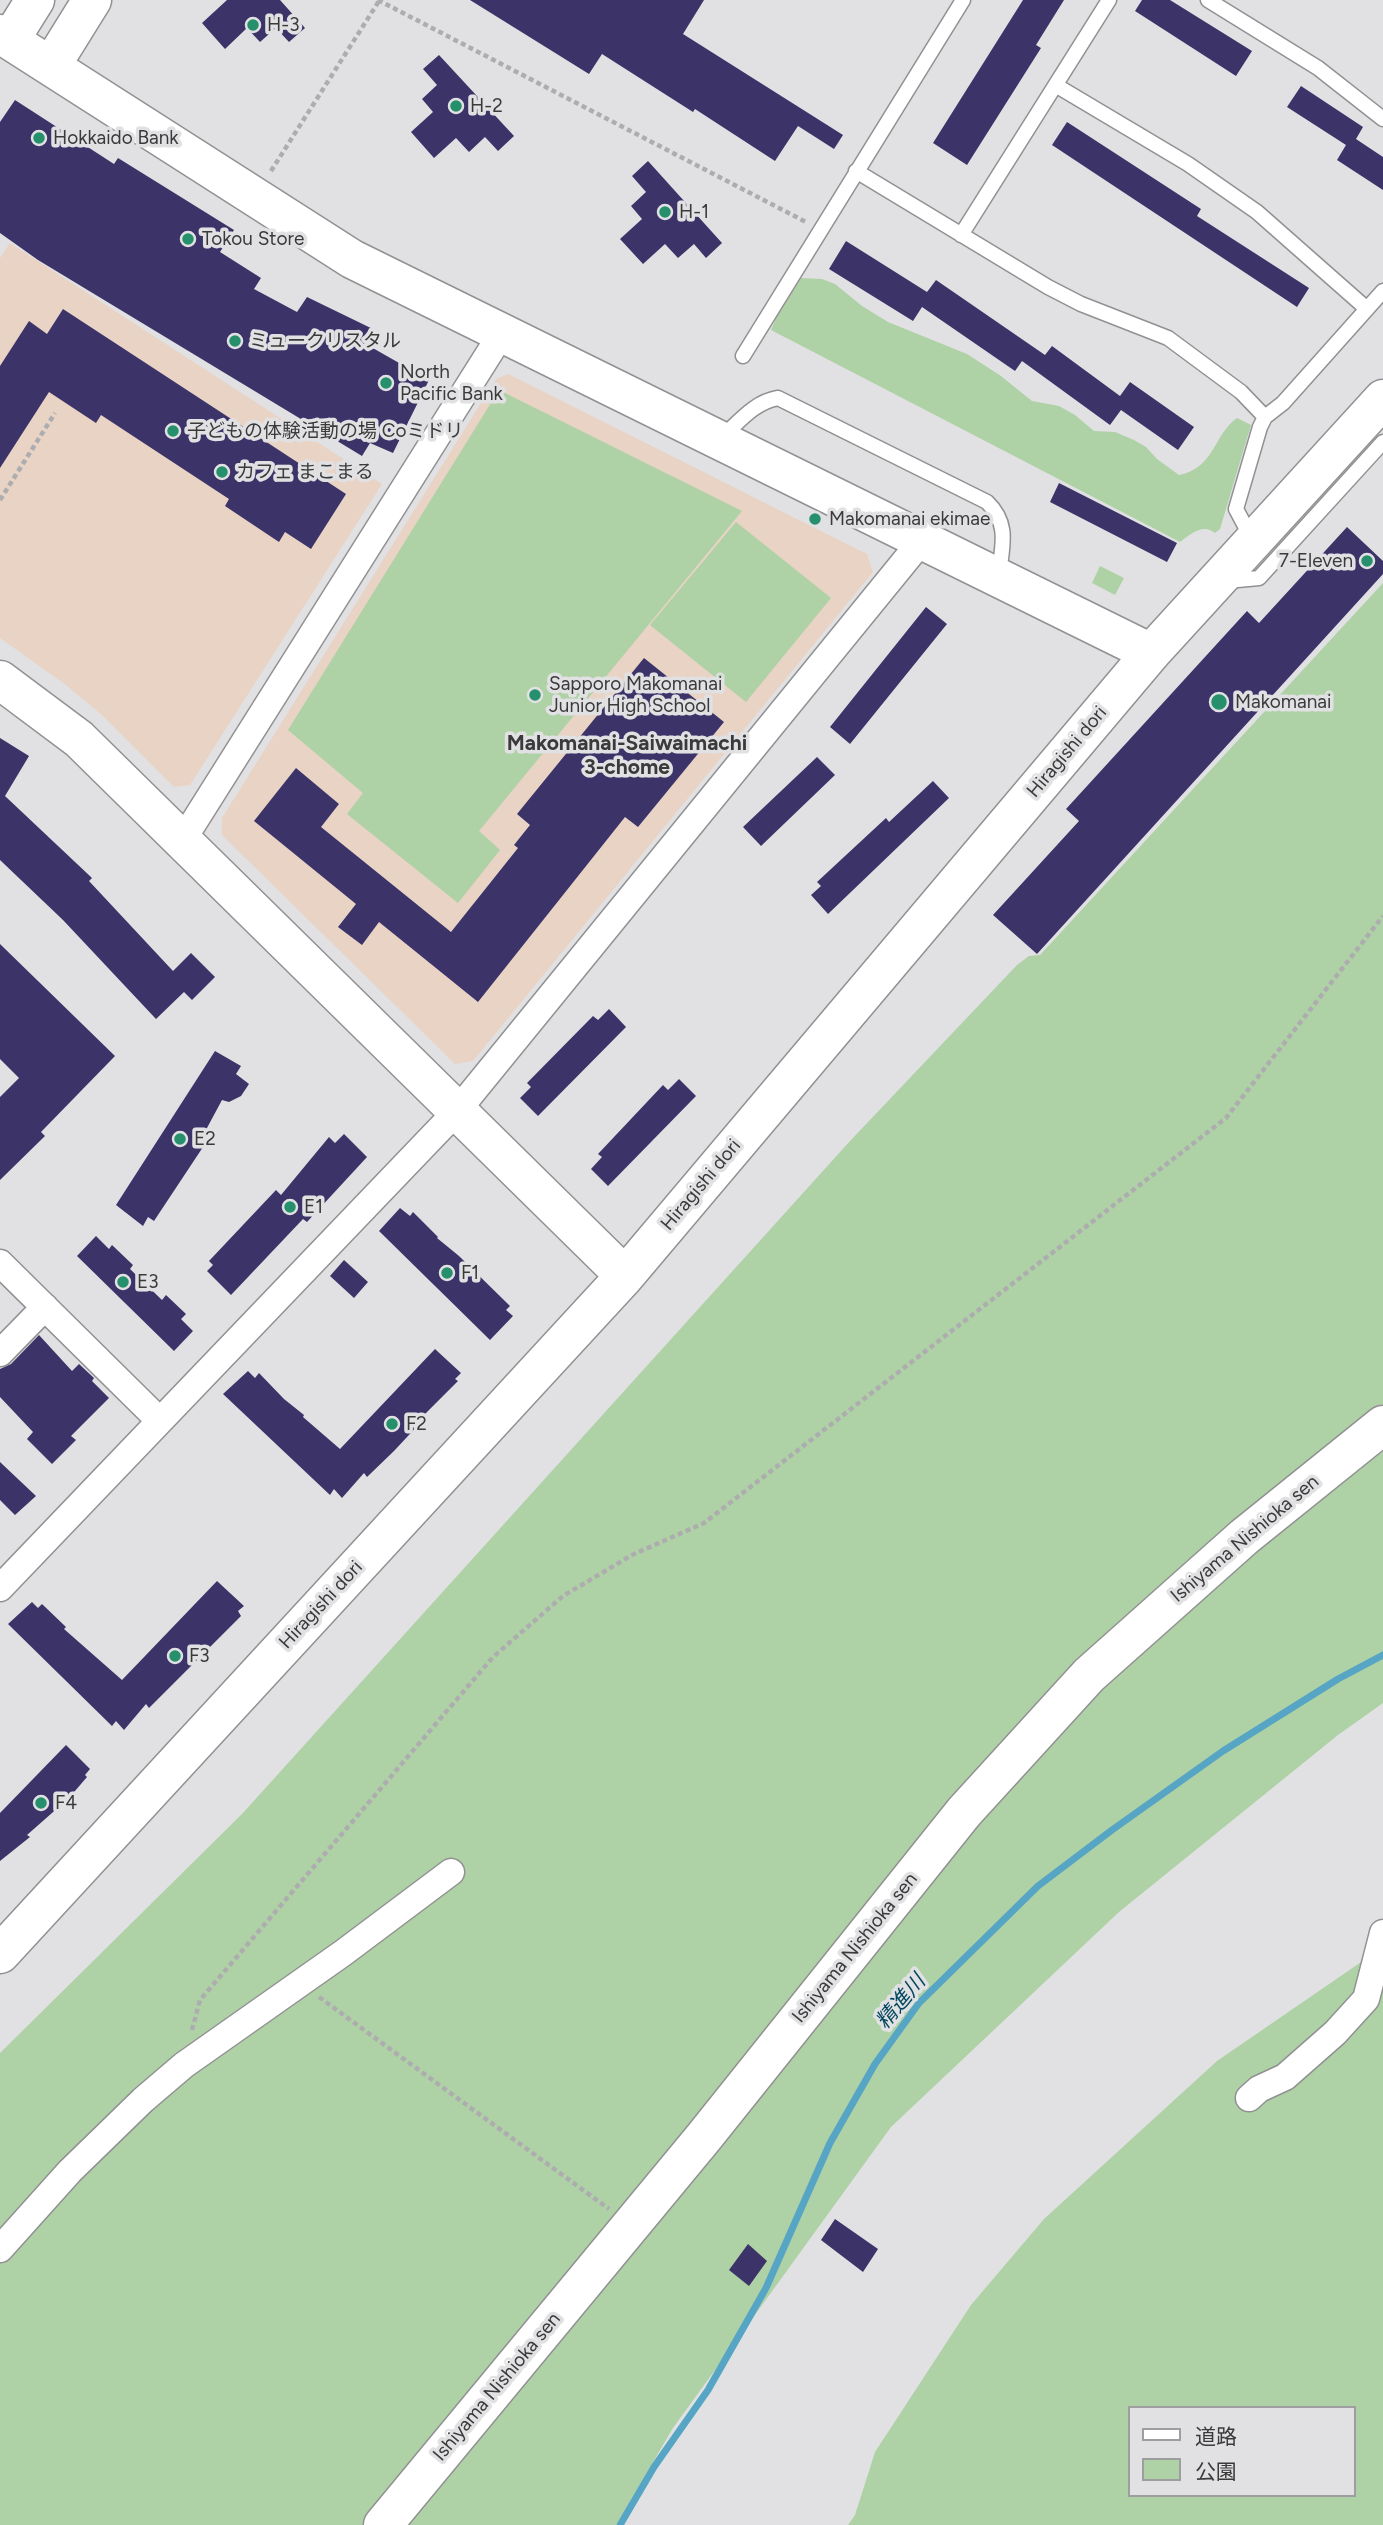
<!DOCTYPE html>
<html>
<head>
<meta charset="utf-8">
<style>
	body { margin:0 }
	#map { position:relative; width:1383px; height:2525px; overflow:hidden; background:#e1e1e3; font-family:Figtree,"Noto Sans JP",sans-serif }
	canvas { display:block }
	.legend { position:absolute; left:1128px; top:2406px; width:228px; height:91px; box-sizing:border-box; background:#e1e1e3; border:2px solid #9e9ea0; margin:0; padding:9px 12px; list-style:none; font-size:21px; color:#3a3a3b }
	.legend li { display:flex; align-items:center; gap:14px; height:35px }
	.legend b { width:35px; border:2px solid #9e9ea0 }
</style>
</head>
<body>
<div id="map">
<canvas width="1383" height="2525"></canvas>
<ul class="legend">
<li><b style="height:9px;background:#fff"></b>道路</li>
<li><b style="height:19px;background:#afd1a6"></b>公園</li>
</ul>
</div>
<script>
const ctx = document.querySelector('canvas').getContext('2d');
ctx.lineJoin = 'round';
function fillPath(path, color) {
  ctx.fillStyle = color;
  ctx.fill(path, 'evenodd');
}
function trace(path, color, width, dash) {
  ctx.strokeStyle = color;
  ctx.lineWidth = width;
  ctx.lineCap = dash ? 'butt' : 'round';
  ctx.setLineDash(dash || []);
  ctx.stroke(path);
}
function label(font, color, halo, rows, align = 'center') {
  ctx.font = font + ' Figtree,"Noto Sans JP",sans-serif';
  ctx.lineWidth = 7;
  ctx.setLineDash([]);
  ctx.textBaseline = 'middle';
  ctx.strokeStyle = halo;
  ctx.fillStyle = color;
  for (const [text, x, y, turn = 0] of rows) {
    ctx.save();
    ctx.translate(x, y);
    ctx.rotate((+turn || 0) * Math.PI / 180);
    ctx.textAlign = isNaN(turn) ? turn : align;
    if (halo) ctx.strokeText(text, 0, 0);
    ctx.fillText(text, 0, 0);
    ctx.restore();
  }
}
fillPath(new Path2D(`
	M 10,243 L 382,484 L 190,785 L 174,787 L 103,716 L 66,685 L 0,638 L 0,258 Z
	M 508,374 L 867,554 L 873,572 L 473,1061 L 455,1064 L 222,835 L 222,818 L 496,379 Z`), '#e8d3c5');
fillPath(new Path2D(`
	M 801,278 L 822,279 L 835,284 L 862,306 L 888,322 L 967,354 L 1001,376 L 1032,401 L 1059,406 L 1075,415 L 1094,431 L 1115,432 L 1134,440 L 1146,447 L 1157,459 L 1179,475 C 1215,468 1213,435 1237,418 L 1251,425 L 1220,529 L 1215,533 C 1203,523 1191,534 1180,542 L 771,330 L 777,316 Z
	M 499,390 L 742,511 L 479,831 L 500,850 L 458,903 L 347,814 L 363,793 L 288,730 Z
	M 736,522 L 831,598 L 746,702 L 650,625 Z
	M 1100,566 L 1124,578 L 1115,595 L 1092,583 Z
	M 1383,583 L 1383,1703 L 1338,1735 L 1119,1912 L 891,2127 L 673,2428 L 616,2525 L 0,2525 L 0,2053 L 242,1814 L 850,1141 L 1017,965 L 1029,956 L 1040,955 Z
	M 1383,1947 L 1383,2525 L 848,2525 L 855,2515 L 875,2452 L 971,2305 L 1044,2219 L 1217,2061 ZM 1129,2408 L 1353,2408 L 1353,2495 L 1129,2495 Z`), '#afd1a6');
trace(new Path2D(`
	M 620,2525 L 654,2467 L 708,2390 L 766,2288 L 830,2143 L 875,2064 L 919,2003 L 1038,1886 L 1112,1830 L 1223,1751 L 1338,1679 L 1383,1655`), '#57a5c4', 7);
fillPath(new Path2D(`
	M 227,0 L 280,0 L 305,28 L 289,42 L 276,28 L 260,42 L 247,28 L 225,49 L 202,23 Z
	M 470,0 L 704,0 L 683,34 L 843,135 L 834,149 L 798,126 L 775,161 L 695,109 L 693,112 L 602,54 L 589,74 Z
	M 1023,0 L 1064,0 L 1036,45 L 1041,48 L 967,165 L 933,143 Z
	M 1142,0 L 1170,0 L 1252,51 L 1236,76 L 1135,11 Z
	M 439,55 L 514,136 L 498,151 L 485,137 L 469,152 L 456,138 L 434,158 L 411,132 L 433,112 L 422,99 L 437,85 L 423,69 Z
	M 1301,86 L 1363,127 L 1356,139 L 1383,157 L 1383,190 L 1337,160 L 1346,145 L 1287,107 Z
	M 15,100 L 114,164 L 118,158 L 234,230 L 220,252 L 261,278 L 254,289 L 297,312 L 307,297 L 379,332 L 371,347 L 429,380 L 393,453 L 370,443 L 362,456 L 38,260 L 0,233 L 0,122 Z
	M 1067,122 L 1201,209 L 1197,216 L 1309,288 L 1297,307 L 1052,145 Z
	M 648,161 L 722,243 L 706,258 L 694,244 L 678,258 L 665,244 L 643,264 L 620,239 L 642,219 L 631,206 L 646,192 L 632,176 Z
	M 846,241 L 927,292 L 936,280 L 1045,355 L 1052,346 L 1120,396 L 1130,382 L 1194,427 L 1178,450 L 1121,410 L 1110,425 L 1022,361 L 1015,371 L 922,307 L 913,321 L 829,269 Z
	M 63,309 L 346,494 L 311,549 L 285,532 L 279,542 L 225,506 L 229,499 L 101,415 L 96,423 L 49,392 L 0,468 L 0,366 L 29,321 L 47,334 Z
	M 1059,483 L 1177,543 L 1167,562 L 1050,502 Z
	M 1347,527 L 1383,561 L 1383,574 L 1037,954 L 993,915 L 1079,821 L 1066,809 L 1247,611 L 1259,623 Z
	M 926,607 L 947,624 L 850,744 L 830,727 Z
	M 644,658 L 724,722 L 638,827 L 625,817 L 478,1002 L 379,922 L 362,945 L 338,927 L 356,904 L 254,821 L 296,768 L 339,804 L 321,827 L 451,932 L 518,848 L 514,845 L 530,825 L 517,814 Z
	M 0,738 L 29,756 L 5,796 L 92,878 L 89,881 L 173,971 L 191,953 L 215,977 L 192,1000 L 184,992 L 156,1019 L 63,920 L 0,860 Z
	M 817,757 L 835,775 L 761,846 L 743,827 Z
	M 933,781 L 949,798 L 828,914 L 811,895 L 821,886 L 817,882 L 886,818 L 889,822 Z
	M 0,944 L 115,1056 L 41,1132 L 45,1136 L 0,1180 L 0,1097 L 19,1078 L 0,1059 Z
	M 609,1009 L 626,1027 L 538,1116 L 520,1098 L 531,1087 L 527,1083 L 593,1016 L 598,1020 Z
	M 215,1051 L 241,1066 L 236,1074 L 249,1084 L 241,1096 L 229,1102 L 222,1100 L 200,1141 L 205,1144 L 154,1221 L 148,1217 L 143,1226 L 116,1205 Z
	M 679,1079 L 696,1096 L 608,1186 L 591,1169 L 602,1157 L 598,1154 L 663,1085 L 668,1090 Z
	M 344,1134 L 367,1157 L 307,1222 L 303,1219 L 231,1295 L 207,1271 L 213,1265 L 209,1261 L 276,1190 L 281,1195 L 329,1137 L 335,1143 Z
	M 400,1208 L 410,1216 L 413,1212 L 438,1237 L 437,1238 L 459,1256 L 510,1306 L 506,1310 L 513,1316 L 490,1340 L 379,1231 Z
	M 96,1236 L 109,1249 L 112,1245 L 133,1265 L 130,1269 L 162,1300 L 166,1295 L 186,1314 L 181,1319 L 193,1331 L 174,1351 L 77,1256 Z
	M 344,1260 L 368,1282 L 354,1298 L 330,1276 Z
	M 39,1335 L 72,1371 L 79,1364 L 94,1378 L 92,1381 L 109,1398 L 71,1436 L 76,1440 L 52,1464 L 27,1439 L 33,1432 L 0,1397 L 0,1369 L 11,1364 Z
	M 435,1349 L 461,1373 L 455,1379 L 458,1381 L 419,1420 L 421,1422 L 394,1451 L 367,1477 L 364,1473 L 342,1498 L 334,1489 L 330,1495 L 223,1394 L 248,1371 L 255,1378 L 259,1373 L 284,1399 L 304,1415 L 303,1417 L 340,1449 Z
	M 0,1462 L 36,1496 L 15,1515 L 0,1500 Z
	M 217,1581 L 244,1606 L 238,1611 L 241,1616 L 149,1708 L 146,1704 L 124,1730 L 116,1721 L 112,1726 L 8,1624 L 32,1602 L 38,1608 L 42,1604 L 66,1627 L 64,1629 L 122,1680 Z
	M 66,1745 L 90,1769 L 85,1775 L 87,1777 L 69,1798 L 27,1835 L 30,1837 L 0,1861 L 0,1813 Z
	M 835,2219 L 878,2249 L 863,2272 L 821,2240 Z
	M 748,2244 L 767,2261 L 749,2286 L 729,2270 Z`), '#3c3368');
const lane = new Path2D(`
	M 1208,0 L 1318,68 L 1383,119
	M 1057,86 L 1188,164 L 1257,212 L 1367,309
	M 856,171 L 1048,287 L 1081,304 L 1168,338 L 1241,392 L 1265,417
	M 961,235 L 1109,0
	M 743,356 L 963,0
	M 721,438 C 739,422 754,402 778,398 L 987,502 C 1010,524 1002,546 999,574
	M 1252,539 L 1236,509 L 1260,427 L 1265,417 L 1283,403 L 1383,291
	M 1227,581 L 1259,578 L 1383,442`);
const street = new Path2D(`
	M 182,841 L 502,333
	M 0,1263 L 160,1421
	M 0,1353 L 45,1307
	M 0,1588 L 457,1111 L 923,539
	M 1249,2098 L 1259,2089 L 1285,2077 L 1335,2033 L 1366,1999 L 1383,1933
	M 0,2249 L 70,2171 L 143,2100 L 184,2065 L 343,1953 L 451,1872`);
const secondary = new Path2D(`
	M 0,34 L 352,259 L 1151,653
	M 10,40 L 35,0
	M 51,66 L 92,0
	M 0,680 L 79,739 L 625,1276
	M 0,1954 L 625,1276 L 1151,653 L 1383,399
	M 383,2525 L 704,2137 L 964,1812 L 1089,1675 L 1244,1537 L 1383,1425`);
trace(lane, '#919193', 17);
trace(street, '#919193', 29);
trace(secondary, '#919193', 41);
trace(new Path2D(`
	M 378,0 L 806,222
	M 271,171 L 379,1
	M 0,500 L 55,413
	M 319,1997 L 609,2209
	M 192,2030 L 200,2000 L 493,1657 L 563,1596 L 632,1555 L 704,1523 L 1226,1118 L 1383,916`), '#adadaf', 4.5, [5, 3.5]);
trace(lane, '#fff', 14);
trace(street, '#fff', 26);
trace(secondary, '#fff', 38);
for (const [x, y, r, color] of [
	[253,25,7,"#268f6c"],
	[456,106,7,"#268f6c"],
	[39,138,7,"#268f6c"],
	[665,212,7,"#268f6c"],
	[188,239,7,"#268f6c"],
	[235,341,7,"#268f6c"],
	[386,383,7,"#268f6c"],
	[173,431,7,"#268f6c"],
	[222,472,7,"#268f6c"],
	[815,519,7,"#268f6c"],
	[1367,561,7,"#268f6c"],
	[535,695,7,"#268f6c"],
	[1219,702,9,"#268f6c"],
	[180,1139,7,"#268f6c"],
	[290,1207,7,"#268f6c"],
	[447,1273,7,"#268f6c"],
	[123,1282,7,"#268f6c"],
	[392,1424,7,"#268f6c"],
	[175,1656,7,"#268f6c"],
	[41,1803,7,"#268f6c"]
]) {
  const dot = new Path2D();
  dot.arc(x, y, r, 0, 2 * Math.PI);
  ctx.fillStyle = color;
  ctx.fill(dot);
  trace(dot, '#e1e1e3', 2.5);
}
label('19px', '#3a3a3b', '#e1e1e3', [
	["H-3",267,25],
	["H-2",470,106],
	["Hokkaido Bank",53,138],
	["H-1",679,212],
	["Tokou Store",202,239],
	["ミュークリスタル",249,341],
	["North",400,372],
	["Pacific Bank",400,394],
	["子どもの体験活動の場 Coミドリ",187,431],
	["カフェ まこまる",236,472],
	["Makomanai ekimae",829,519],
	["7-Eleven",1353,561,"right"],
	["Sapporo Makomanai",549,684],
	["Junior High School",549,706],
	["Makomanai",1235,702],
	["E2",194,1139],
	["E1",304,1207],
	["F1",461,1273],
	["E3",137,1282],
	["F2",406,1424],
	["F3",189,1656],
	["F4",55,1803]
], 'left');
label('19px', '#3a3a3b', '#e1e1e3', [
	["Hiragishi dori",1067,752,-50],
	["Hiragishi dori",701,1185,-50],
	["Ishiyama Nishioka sen",1245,1539,-40],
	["Hiragishi dori",321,1605,-47],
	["Ishiyama Nishioka sen",855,1948,-51],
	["Ishiyama Nishioka sen",497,2387,-50]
]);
label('bold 21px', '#3a3a3b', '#e1e1e3', [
	["Makomanai-Saiwaimachi",627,744],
	["3-chome",627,768]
]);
label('italic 21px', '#03495f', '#e1e1e3', [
	["精進川",901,2002,-50]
]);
</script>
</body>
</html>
